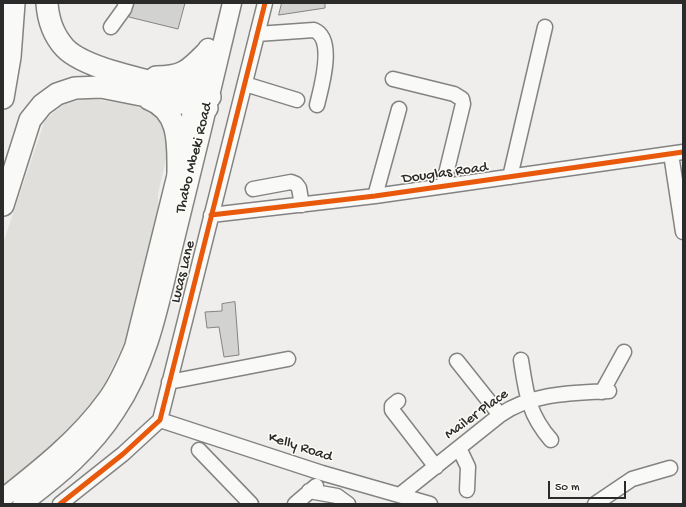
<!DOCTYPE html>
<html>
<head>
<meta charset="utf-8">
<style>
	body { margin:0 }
	#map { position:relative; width:686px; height:507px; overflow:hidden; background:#efeeec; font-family:"Gochi Hand",sans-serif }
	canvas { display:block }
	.frame { position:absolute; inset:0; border:4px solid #2b2b2b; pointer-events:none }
	.scale { position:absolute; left:548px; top:481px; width:78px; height:18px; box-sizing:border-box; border:2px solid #2b2b2b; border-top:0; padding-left:5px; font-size:12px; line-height:14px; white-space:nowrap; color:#2b2b2b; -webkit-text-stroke:3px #fdfcf7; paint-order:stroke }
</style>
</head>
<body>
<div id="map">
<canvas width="686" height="507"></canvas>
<div class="frame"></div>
<div class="scale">50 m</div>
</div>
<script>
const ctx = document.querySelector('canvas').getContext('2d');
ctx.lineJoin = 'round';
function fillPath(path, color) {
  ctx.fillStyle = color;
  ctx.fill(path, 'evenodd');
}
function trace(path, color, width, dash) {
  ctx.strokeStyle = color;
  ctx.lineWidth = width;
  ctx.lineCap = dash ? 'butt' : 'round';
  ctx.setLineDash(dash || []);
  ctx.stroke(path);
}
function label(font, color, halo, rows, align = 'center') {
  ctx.font = font + ' "Gochi Hand",sans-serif';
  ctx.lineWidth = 3;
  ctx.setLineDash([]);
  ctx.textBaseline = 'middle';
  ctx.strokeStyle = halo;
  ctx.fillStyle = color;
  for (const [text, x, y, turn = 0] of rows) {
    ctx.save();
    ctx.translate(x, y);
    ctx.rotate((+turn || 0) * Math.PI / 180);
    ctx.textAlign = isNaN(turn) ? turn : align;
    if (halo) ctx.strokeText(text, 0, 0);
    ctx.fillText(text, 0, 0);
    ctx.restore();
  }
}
fillPath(new Path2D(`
	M 87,98 L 132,105 L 163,117 L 171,133 L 165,164 L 158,194 L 158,212 L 129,332 L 103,387 L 76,424 L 3,492 L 3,243 L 45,120 L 63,105 Z`), '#e0dfdc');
const building = new Path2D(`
	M 134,3 L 185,3 L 178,29 L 129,17 Z
	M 282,3 L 325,3 L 325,8 L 279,15 Z
	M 235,302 L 239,355 L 224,357 L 219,327 L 207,328 L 205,312 L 222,311 L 222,304 Z`);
fillPath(building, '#d2d2d0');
trace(building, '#838382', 1);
const minor = new Path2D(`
	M 111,27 L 124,9 L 126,3
	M 257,34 L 314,30 C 336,39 321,88 317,105
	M 393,79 L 454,94 L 462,99 L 463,104 L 443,186
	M 245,84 L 297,100
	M 671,154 L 683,232
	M 510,177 L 545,27
	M 253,189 L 291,182 L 296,184 L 299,188 L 302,205
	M 375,196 L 399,109
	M 211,215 L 375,196 L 683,152
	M 521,360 C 526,392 528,414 551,440
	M 457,361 L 500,415
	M 169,382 L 288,359
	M 602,392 L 624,352
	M 398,401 L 392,406 L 392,410 L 436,467
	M 160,420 L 322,473 L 430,504
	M 459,448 L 468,467 L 467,490
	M 199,450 L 251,504
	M 309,491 L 337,496 L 348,504
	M 401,494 L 500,415 C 531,393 573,393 609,391
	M 60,504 L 123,454 L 160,420 L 265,3
	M 295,504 L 316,486
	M 595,504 L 632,479 L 670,468`);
const major = new Path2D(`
	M 3,498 C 41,468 79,438 107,399 C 119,383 126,365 134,347 L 208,48
	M 22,504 C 58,477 92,449 116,411 C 151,359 161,295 176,235 C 195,158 214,80 232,3`);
const highway = new Path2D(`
	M 47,3 C 48,19 54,36 65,48 C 87,71 164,84 196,92 L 210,97
	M 156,77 C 184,77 189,70 208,51
	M 3,98 L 10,57 L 14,3
	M 149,99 C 181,111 178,146 178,174
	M 3,205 L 30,120 L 42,105 L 57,94 L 75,88 L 101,87 L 207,108`);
trace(minor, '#838382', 17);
trace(major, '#838382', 21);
trace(highway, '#838382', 24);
trace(minor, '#f9f9f7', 14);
trace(major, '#f9f9f7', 18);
trace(highway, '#f9f9f7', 21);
trace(new Path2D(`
	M 211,215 L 375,196 L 683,152
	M 60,504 L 123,454 L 160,420 L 265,3`), '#e8590c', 5);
label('15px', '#2b2b2b', '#fdfcf7', [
	["Thabo Mbeki Road",195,158,-76],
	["Douglas Road",445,174,-8],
	["Lucas Lane",184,272,-76],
	["Mailer Place",477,415,-36],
	["Kelly Road",300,448,18]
]);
</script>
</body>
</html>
